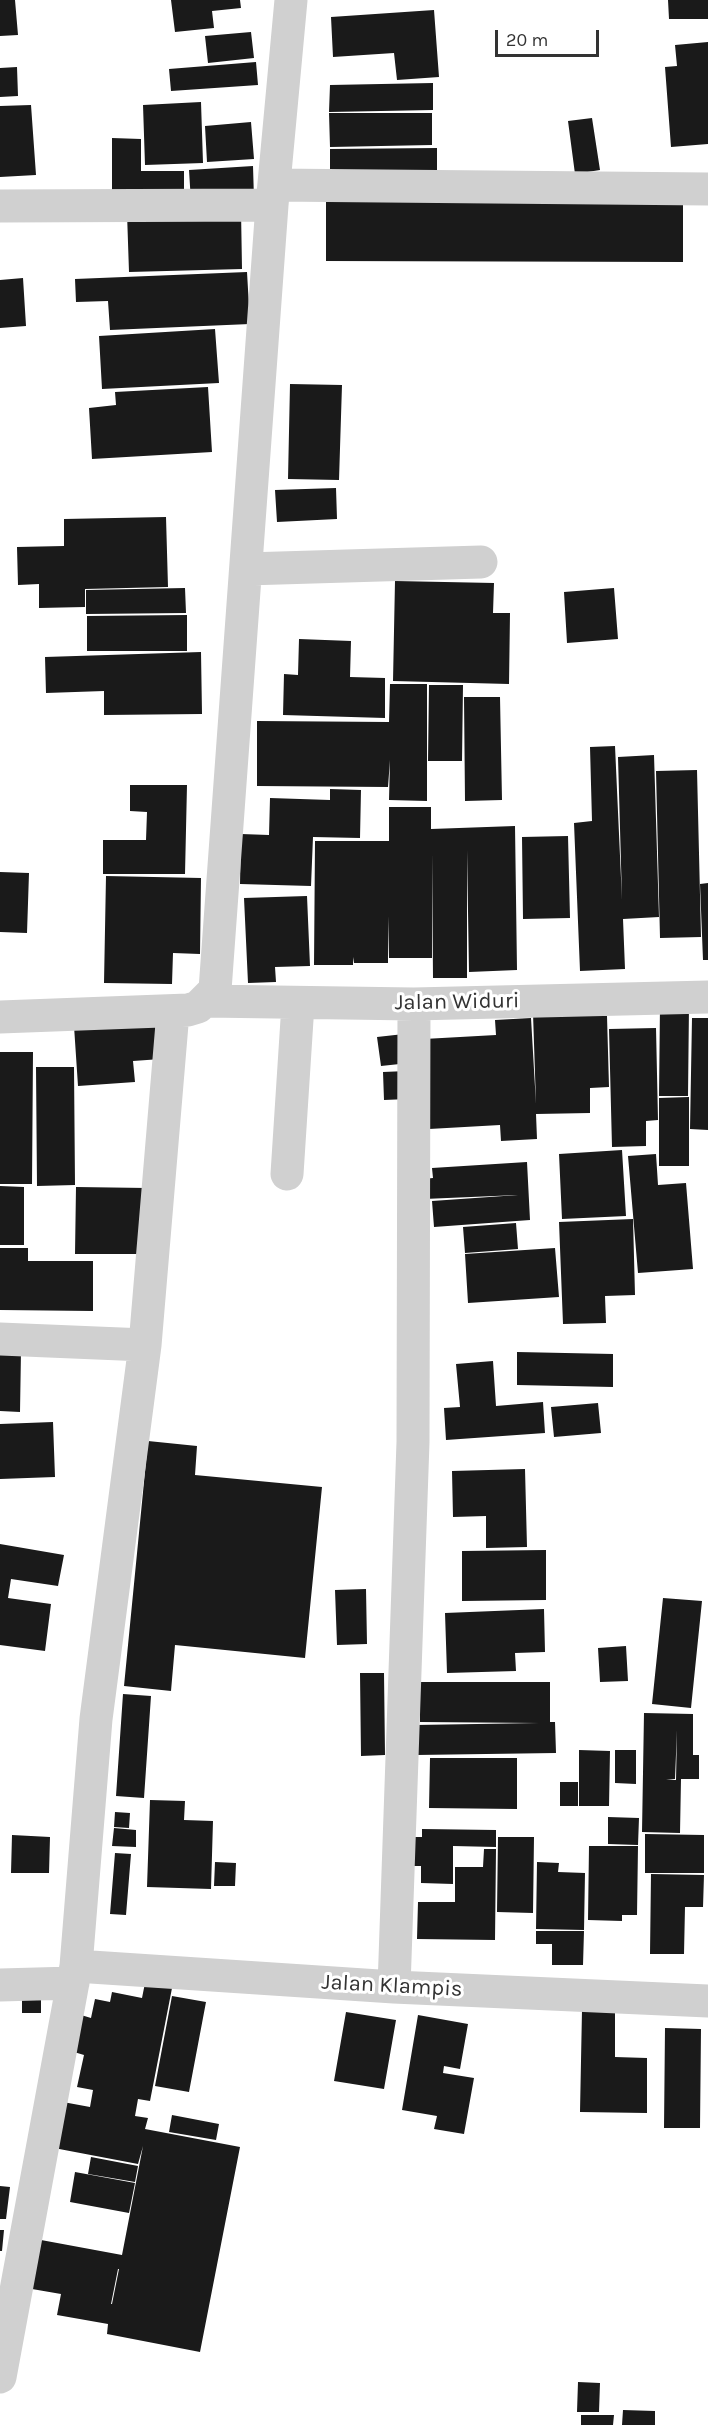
<!DOCTYPE html>
<html>
<head>
<meta charset="utf-8">
<style>
	body { margin:0 }
	#map { position:relative; width:708px; height:2425px; overflow:hidden; background:#fff; font-family:Karla,sans-serif }
	canvas { display:block }
	.scale { position:absolute; left:495px; top:30px; width:104px; height:27px; box-sizing:border-box; border:3px solid #333; border-top:0; padding-left:8px; font-size:18px; line-height:21px; white-space:nowrap; color:#333; -webkit-text-stroke:4px #fff; paint-order:stroke }
</style>
</head>
<body>
<div id="map">
<canvas width="708" height="2425"></canvas>
<div class="scale">20 m</div>
</div>
<script>
const ctx = document.querySelector('canvas').getContext('2d');
ctx.lineJoin = 'round';
function fillPath(path, color) {
  ctx.fillStyle = color;
  ctx.fill(path, 'evenodd');
}
function trace(path, color, width, dash) {
  ctx.strokeStyle = color;
  ctx.lineWidth = width;
  ctx.lineCap = dash ? 'butt' : 'round';
  ctx.setLineDash(dash || []);
  ctx.stroke(path);
}
function label(font, color, halo, rows, align = 'center') {
  ctx.font = font + ' Karla,sans-serif';
  ctx.lineWidth = 6;
  ctx.setLineDash([]);
  ctx.textBaseline = 'middle';
  ctx.strokeStyle = halo;
  ctx.fillStyle = color;
  for (const [text, x, y, turn = 0] of rows) {
    ctx.save();
    ctx.translate(x, y);
    ctx.rotate((+turn || 0) * Math.PI / 180);
    ctx.textAlign = isNaN(turn) ? turn : align;
    if (halo) ctx.strokeText(text, 0, 0);
    ctx.fillText(text, 0, 0);
    ctx.restore();
  }
}
fillPath(new Path2D(`
	M 0,0 L 15,0 L 18,35 L 0,36 Z
	M 171,0 L 240,0 L 241,8 L 212,11 L 214,28 L 175,32 Z
	M 668,0 L 708,0 L 708,19 L 669,19 Z
	M 434,10 L 439,77 L 397,80 L 394,53 L 333,57 L 331,17 Z
	M 251,32 L 254,58 L 208,63 L 205,36 Z
	M 708,42 L 708,144 L 671,147 L 665,67 L 677,66 L 675,45 Z
	M 256,62 L 258,85 L 171,91 L 169,69 Z
	M 17,67 L 18,96 L 0,97 L 0,68 Z
	M 433,83 L 433,110 L 329,112 L 330,85 Z
	M 201,102 L 203,163 L 145,165 L 143,105 Z
	M 31,105 L 36,175 L 0,177 L 0,106 Z
	M 329,113 L 432,113 L 432,145 L 330,147 Z
	M 592,118 L 600,170 L 575,174 L 568,121 Z
	M 251,122 L 254,159 L 207,162 L 205,126 Z
	M 112,138 L 141,139 L 141,171 L 184,171 L 184,203 L 112,203 Z
	M 437,148 L 437,176 L 330,178 L 330,149 Z
	M 253,166 L 254,199 L 191,202 L 189,170 Z
	M 326,189 L 683,191 L 683,262 L 326,261 Z
	M 241,210 L 242,269 L 129,272 L 127,213 Z
	M 247,272 L 250,324 L 110,330 L 108,301 L 76,302 L 75,279 Z
	M 23,278 L 26,326 L 0,328 L 0,280 Z
	M 215,329 L 219,383 L 102,389 L 99,336 Z
	M 290,384 L 342,385 L 339,480 L 288,479 Z
	M 208,387 L 212,452 L 92,459 L 89,408 L 116,405 L 115,392 Z
	M 336,488 L 337,519 L 277,522 L 275,490 Z
	M 166,517 L 168,587 L 85,589 L 85,607 L 39,608 L 39,584 L 18,585 L 17,547 L 64,546 L 64,519 Z
	M 395,581 L 494,583 L 493,613 L 510,613 L 509,684 L 393,681 Z
	M 185,588 L 186,613 L 86,614 L 86,590 Z
	M 614,588 L 618,639 L 567,643 L 564,592 Z
	M 187,615 L 187,651 L 87,651 L 87,616 Z
	M 299,639 L 351,641 L 350,677 L 385,678 L 385,718 L 283,715 L 284,674 L 298,675 Z
	M 201,652 L 202,714 L 104,715 L 104,691 L 46,693 L 45,657 Z
	M 390,684 L 427,684 L 427,801 L 389,800 L 390,760 L 388,787 L 257,786 L 257,721 L 389,722 Z
	M 429,685 L 463,685 L 462,761 L 428,761 Z
	M 464,697 L 500,697 L 502,800 L 465,801 Z
	M 615,746 L 622,900 L 618,757 L 654,755 L 659,917 L 623,919 L 625,969 L 580,971 L 574,823 L 592,821 L 590,747 Z
	M 697,770 L 701,937 L 660,938 L 656,771 Z
	M 130,785 L 187,785 L 185,874 L 103,874 L 103,840 L 146,840 L 147,812 L 130,811 Z
	M 330,789 L 361,790 L 360,838 L 313,837 L 311,886 L 240,884 L 241,834 L 269,835 L 270,798 L 330,800 Z
	M 389,807 L 431,807 L 431,829 L 515,826 L 517,970 L 469,972 L 467,850 L 467,978 L 433,978 L 432,853 L 432,958 L 389,958 L 388,916 L 388,963 L 354,963 L 353,957 L 353,965 L 314,965 L 315,841 L 389,841 Z
	M 568,836 L 570,918 L 523,919 L 522,837 Z
	M 0,872 L 29,873 L 27,933 L 0,932 Z
	M 106,876 L 201,878 L 200,954 L 173,953 L 172,984 L 104,983 Z
	M 708,883 L 708,960 L 703,960 L 700,884 Z
	M 307,896 L 310,966 L 275,967 L 276,982 L 248,983 L 244,898 Z
	M 660,1005 L 689,1005 L 688,1096 L 659,1096 Z
	M 533,1013 L 607,1016 L 609,1087 L 590,1088 L 590,1113 L 536,1114 L 537,1139 L 501,1141 L 500,1125 L 429,1129 L 424,1039 L 496,1035 L 495,1020 L 531,1018 L 536,1104 Z
	M 692,1018 L 708,1018 L 708,1130 L 690,1129 Z
	M 158,1020 L 161,1059 L 133,1061 L 135,1082 L 78,1086 L 74,1026 Z
	M 656,1028 L 658,1120 L 646,1121 L 646,1146 L 612,1147 L 609,1029 Z
	M 404,1034 L 409,1063 L 381,1066 L 377,1037 Z
	M 0,1052 L 33,1052 L 32,1184 L 0,1184 Z
	M 36,1067 L 74,1067 L 75,1185 L 37,1186 Z
	M 407,1071 L 408,1099 L 384,1100 L 383,1072 Z
	M 689,1097 L 689,1166 L 659,1166 L 659,1098 Z
	M 622,1150 L 626,1216 L 562,1219 L 559,1154 Z
	M 656,1154 L 658,1185 L 686,1183 L 693,1269 L 638,1273 L 628,1156 Z
	M 527,1162 L 530,1220 L 434,1227 L 432,1201 L 518,1195 L 424,1199 L 423,1179 L 433,1178 L 432,1168 Z
	M 0,1186 L 24,1187 L 24,1245 L 0,1245 Z
	M 76,1187 L 147,1188 L 146,1254 L 75,1254 Z
	M 633,1219 L 635,1295 L 605,1296 L 606,1323 L 563,1324 L 559,1222 Z
	M 516,1223 L 518,1249 L 465,1253 L 463,1227 Z
	M 0,1248 L 28,1248 L 28,1261 L 93,1261 L 93,1311 L 0,1310 Z
	M 555,1248 L 559,1297 L 468,1303 L 465,1254 Z
	M 0,1351 L 21,1351 L 20,1412 L 0,1411 Z
	M 517,1352 L 613,1354 L 613,1387 L 517,1385 Z
	M 493,1361 L 496,1406 L 543,1402 L 545,1433 L 446,1440 L 444,1408 L 460,1407 L 456,1364 Z
	M 598,1403 L 601,1433 L 554,1437 L 551,1407 Z
	M 53,1422 L 55,1477 L 0,1479 L 0,1424 Z
	M 148,1441 L 197,1446 L 195,1475 L 322,1487 L 305,1658 L 175,1645 L 171,1691 L 124,1686 Z
	M 525,1469 L 527,1547 L 486,1548 L 486,1516 L 453,1517 L 452,1471 Z
	M 0,1544 L 64,1555 L 58,1586 L 11,1579 L 8,1598 L 51,1604 L 45,1651 L 0,1645 Z
	M 546,1550 L 546,1600 L 462,1601 L 462,1551 Z
	M 366,1589 L 367,1644 L 337,1645 L 335,1590 Z
	M 663,1598 L 702,1601 L 691,1708 L 652,1704 Z
	M 544,1609 L 545,1652 L 515,1653 L 516,1671 L 447,1673 L 445,1613 Z
	M 626,1646 L 628,1681 L 600,1682 L 598,1648 Z
	M 360,1673 L 384,1673 L 385,1755 L 361,1756 Z
	M 420,1682 L 550,1682 L 550,1722 L 555,1722 L 556,1753 L 416,1755 L 415,1725 L 539,1723 L 420,1722 Z
	M 123,1694 L 151,1696 L 144,1798 L 116,1796 Z
	M 644,1713 L 693,1714 L 693,1755 L 699,1755 L 699,1779 L 681,1779 L 680,1833 L 642,1832 ZM 677,1730 L 676,1780 L 666,1780 L 675,1779 Z
	M 579,1750 L 610,1751 L 609,1806 L 579,1806 Z
	M 615,1750 L 636,1750 L 636,1784 L 615,1783 Z
	M 430,1758 L 517,1758 L 517,1809 L 429,1808 Z
	M 560,1782 L 578,1782 L 578,1806 L 560,1806 Z
	M 150,1800 L 185,1801 L 184,1820 L 213,1821 L 211,1889 L 147,1887 Z
	M 115,1812 L 130,1813 L 129,1828 L 114,1827 Z
	M 608,1817 L 639,1818 L 638,1845 L 608,1844 Z
	M 114,1828 L 136,1830 L 136,1847 L 112,1846 Z
	M 422,1829 L 496,1830 L 496,1847 L 453,1846 L 453,1884 L 421,1883 L 421,1866 L 411,1866 L 411,1837 L 422,1837 Z
	M 645,1834 L 704,1835 L 704,1873 L 645,1873 Z
	M 12,1835 L 50,1837 L 49,1873 L 11,1873 Z
	M 498,1837 L 534,1837 L 533,1913 L 497,1912 Z
	M 589,1846 L 638,1846 L 637,1915 L 622,1915 L 622,1921 L 588,1920 Z
	M 484,1849 L 496,1849 L 495,1940 L 417,1939 L 418,1902 L 455,1902 L 455,1867 L 483,1867 Z
	M 115,1853 L 131,1854 L 126,1915 L 110,1914 Z
	M 215,1862 L 236,1863 L 235,1886 L 214,1886 Z
	M 537,1862 L 559,1863 L 558,1872 L 585,1873 L 584,1930 L 536,1929 Z
	M 651,1874 L 704,1875 L 703,1907 L 685,1907 L 684,1954 L 650,1954 Z
	M 536,1931 L 584,1931 L 583,1965 L 552,1965 L 552,1944 L 536,1944 Z
	M 146,1978 L 173,1983 L 150,2101 L 138,2099 L 135,2116 L 148,2118 L 145,2129 L 240,2147 L 200,2352 L 107,2334 L 108,2324 L 57,2315 L 61,2294 L 32,2289 L 41,2240 L 122,2255 L 143,2146 L 138,2164 L 54,2148 L 63,2102 L 90,2107 L 93,2090 L 77,2087 L 84,2055 L 74,2052 L 81,2015 L 91,2018 L 95,1999 L 110,2002 L 112,1992 L 142,1998 ZM 118,2269 L 119,2269 L 112,2304 L 111,2304 Z
	M 22,1993 L 41,1993 L 41,2013 L 22,2013 Z
	M 172,1996 L 206,2002 L 189,2092 L 155,2086 Z
	M 582,2010 L 615,2011 L 615,2057 L 647,2058 L 647,2113 L 580,2112 Z
	M 346,2012 L 396,2020 L 384,2089 L 334,2081 Z
	M 418,2015 L 468,2024 L 460,2069 L 444,2066 L 443,2073 L 474,2078 L 464,2134 L 434,2129 L 437,2116 L 402,2110 Z
	M 665,2028 L 701,2029 L 700,2128 L 664,2128 Z
	M 172,2115 L 219,2124 L 216,2140 L 169,2132 Z
	M 91,2157 L 138,2166 L 135,2182 L 88,2174 Z
	M 75,2172 L 135,2183 L 129,2213 L 70,2202 Z
	M 0,2186 L 10,2187 L 6,2219 L 0,2219 Z
	M 0,2230 L 4,2230 L 2,2251 L 0,2251 Z
	M 578,2382 L 600,2383 L 599,2412 L 577,2412 Z
	M 623,2410 L 655,2411 L 655,2425 L 622,2425 Z
	M 581,2415 L 614,2415 L 613,2425 L 581,2425 Z`), '#1a1a1a');
trace(new Path2D(`
	M 274,185 L 708,189
	M 0,206 L 272,205
	M 246,569 L 481,562
	M 206,1001 L 414,1004 L 708,997
	M 0,1017 L 188,1010 L 198,1007 L 215,990 L 272,205 L 291,0
	M 287,1174 L 298,1004
	M 0,1339 L 145,1345
	M 76,1966 L 394,1987 L 708,2001
	M 0,1985 L 73,1983
	M 394,1987 L 413,1442 L 414,1004
	M 0,2377 L 76,1966 L 96,1719 L 145,1345 L 173,1012`), '#d0d0d0', 33);
label('22px', '#333', '#fff', [
	["Jalan Widuri",457,1002,-1],
	["Jalan Klampis",392,1986,3]
]);
</script>
</body>
</html>
